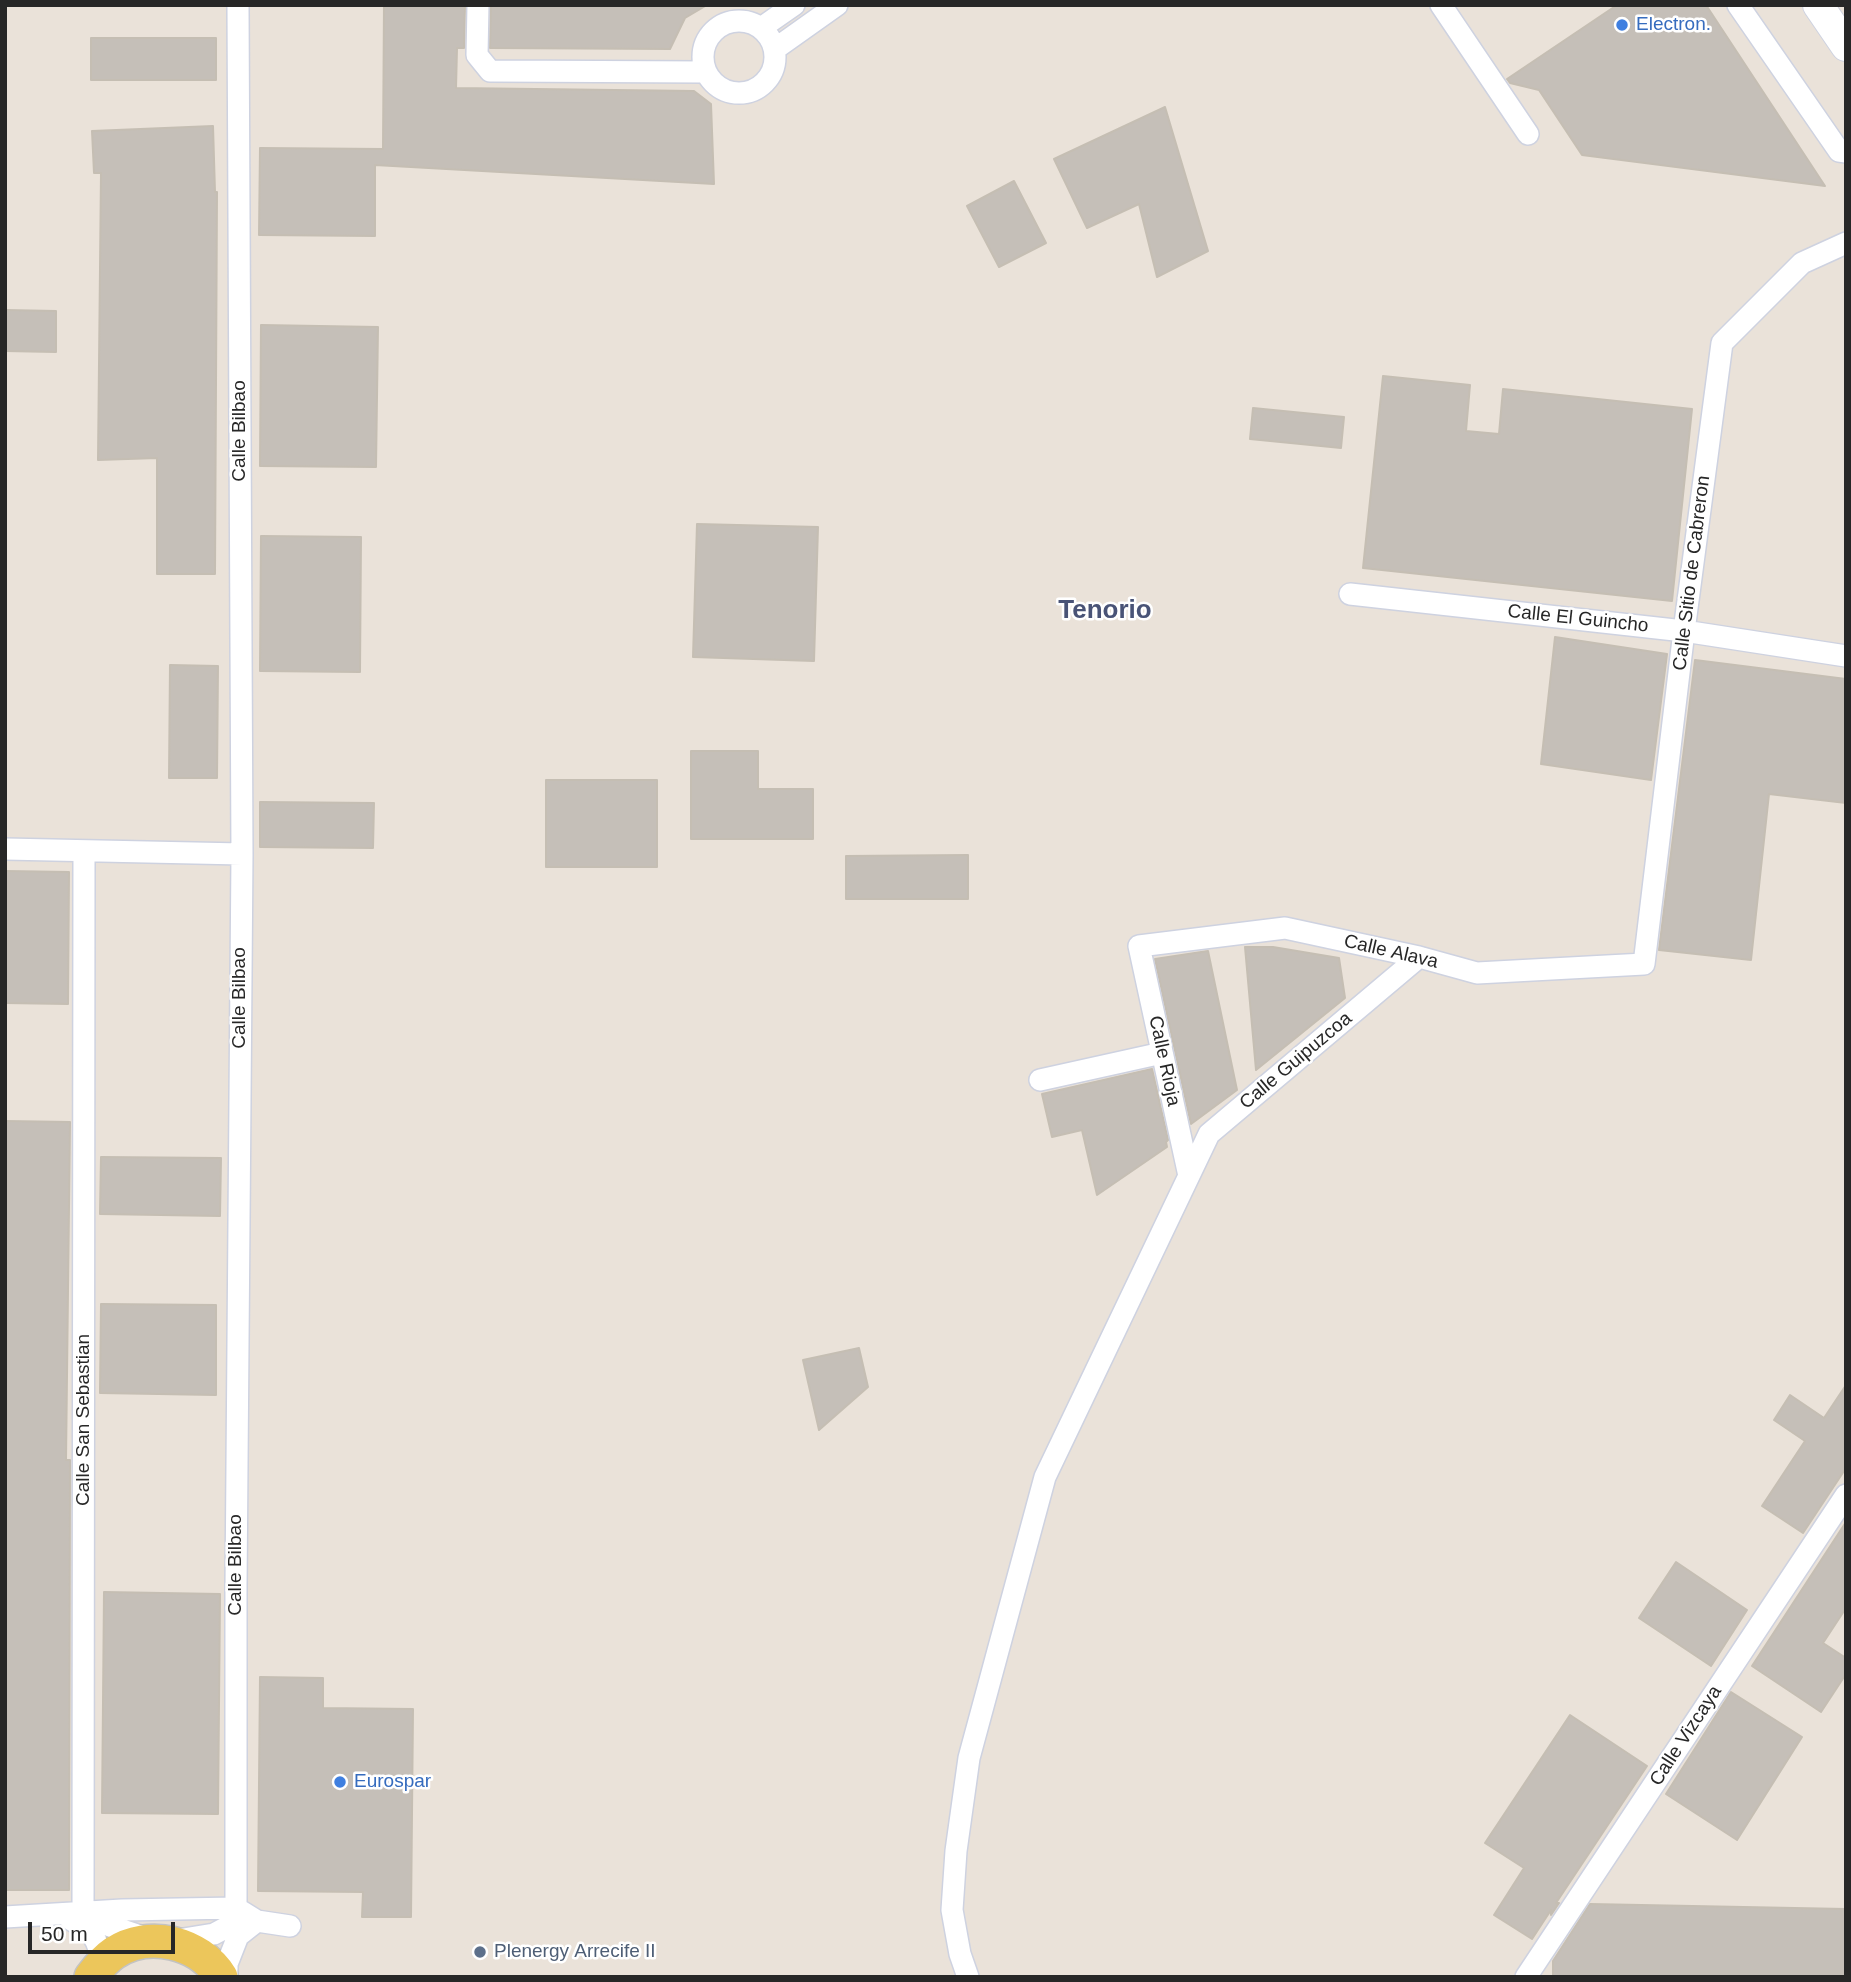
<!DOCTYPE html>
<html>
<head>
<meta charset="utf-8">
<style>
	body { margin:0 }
	#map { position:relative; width:1851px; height:1982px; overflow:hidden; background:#eae2d9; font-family:Arial,sans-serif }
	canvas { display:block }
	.frame { position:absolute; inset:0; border:7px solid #272727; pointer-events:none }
	.scale { position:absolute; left:28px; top:1922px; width:147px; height:32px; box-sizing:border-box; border:4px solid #272727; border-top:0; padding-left:9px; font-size:21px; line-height:24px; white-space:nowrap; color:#272727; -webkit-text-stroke:5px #fff; paint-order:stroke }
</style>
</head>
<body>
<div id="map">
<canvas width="1851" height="1982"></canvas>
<div class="frame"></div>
<div class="scale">50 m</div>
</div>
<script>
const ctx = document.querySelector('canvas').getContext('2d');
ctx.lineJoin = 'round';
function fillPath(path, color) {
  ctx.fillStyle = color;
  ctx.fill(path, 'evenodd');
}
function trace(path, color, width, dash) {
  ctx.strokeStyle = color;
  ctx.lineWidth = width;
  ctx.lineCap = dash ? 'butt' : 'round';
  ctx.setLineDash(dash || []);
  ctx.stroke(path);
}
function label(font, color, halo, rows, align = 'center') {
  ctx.font = font + ' Arial,sans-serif';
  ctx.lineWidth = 5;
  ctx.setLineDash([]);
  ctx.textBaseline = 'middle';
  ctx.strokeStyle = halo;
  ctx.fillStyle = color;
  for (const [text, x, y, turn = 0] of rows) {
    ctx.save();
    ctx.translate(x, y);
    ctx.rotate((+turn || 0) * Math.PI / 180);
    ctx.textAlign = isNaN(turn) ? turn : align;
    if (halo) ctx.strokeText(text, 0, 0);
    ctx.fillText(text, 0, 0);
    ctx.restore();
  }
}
const building = new Path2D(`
	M 384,5 L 465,5 L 464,48 L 457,48 L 456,88 L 694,91 L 711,104 L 714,184 L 375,165 L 375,236 L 259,235 L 260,148 L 383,149 Z
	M 491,5 L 707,5 L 685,18 L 670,49 L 490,48 Z
	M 1617,5 L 1706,5 L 1825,186 L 1582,155 L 1539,90 L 1510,83 L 1507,79 Z
	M 91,38 L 216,38 L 216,80 L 91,80 Z
	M 1165,107 L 1208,251 L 1157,277 L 1139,204 L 1087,228 L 1054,159 Z
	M 213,126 L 215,192 L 217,192 L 215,574 L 157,574 L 157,458 L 98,460 L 101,173 L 94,173 L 92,131 Z
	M 1014,181 L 1046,243 L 999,267 L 967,206 Z
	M 5,310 L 56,311 L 56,352 L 5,351 Z
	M 261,325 L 378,327 L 376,467 L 260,466 Z
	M 1383,376 L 1470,385 L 1466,431 L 1499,434 L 1503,389 L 1692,409 L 1672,601 L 1363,568 Z
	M 1253,408 L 1344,417 L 1341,448 L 1250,439 Z
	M 697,524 L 818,527 L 814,661 L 693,657 Z
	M 261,536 L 361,537 L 360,672 L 260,671 Z
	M 1555,637 L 1667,654 L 1651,780 L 1541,764 Z
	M 1695,660 L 1846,679 L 1846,803 L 1769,794 L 1751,960 L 1659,950 Z
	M 170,665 L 218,666 L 217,778 L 169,778 Z
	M 691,751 L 758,751 L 758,789 L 813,789 L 813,839 L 691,839 Z
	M 546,780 L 657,780 L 657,867 L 546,867 Z
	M 260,802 L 374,803 L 373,848 L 260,847 Z
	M 968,855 L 968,899 L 846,899 L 846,856 Z
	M 5,871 L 69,872 L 68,1004 L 5,1003 Z
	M 1245,947 L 1273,947 L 1339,958 L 1345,998 L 1256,1070 Z
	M 1208,951 L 1237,1090 L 1191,1124 L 1155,959 Z
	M 1152,1069 L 1168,1140 L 1166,1142 L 1167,1147 L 1097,1195 L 1082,1130 L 1052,1137 L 1042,1094 Z
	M 5,1121 L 70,1122 L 66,1460 L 70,1460 L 69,1890 L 5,1890 Z
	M 101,1157 L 221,1158 L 220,1216 L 100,1214 Z
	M 101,1304 L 216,1305 L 216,1395 L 100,1393 Z
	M 859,1348 L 868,1387 L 819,1430 L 803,1360 Z
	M 1846,1385 L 1846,1468 L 1803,1533 L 1762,1506 L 1805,1441 L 1774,1420 L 1790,1395 L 1824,1418 Z
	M 1846,1522 L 1846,1608 L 1823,1643 L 1846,1658 L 1846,1674 L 1821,1712 L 1752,1666 Z
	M 1676,1562 L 1747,1610 L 1711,1666 L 1639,1618 Z
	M 104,1592 L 220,1594 L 218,1814 L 102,1813 Z
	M 260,1677 L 323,1678 L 323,1708 L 413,1709 L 411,1917 L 362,1917 L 363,1892 L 258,1891 Z
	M 1731,1692 L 1802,1737 L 1737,1840 L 1666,1794 Z
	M 1570,1715 L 1647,1766 L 1556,1903 L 1559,1903 L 1551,1915 L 1551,1910 L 1532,1939 L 1494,1915 L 1524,1868 L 1485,1843 Z
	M 1590,1904 L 1846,1909 L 1846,1977 L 1553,1977 L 1553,1961 Z`);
fillPath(building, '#c5bfb8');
trace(building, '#c5beb3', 2);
const minor = new Path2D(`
	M 478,5 L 477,55 L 490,71 L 706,72
	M 1441,5 L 1528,134
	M 1738,5 L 1839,151 L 1846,152
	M703 57a36 36 0 1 1 72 0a36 36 0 1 1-72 0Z
	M 761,28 L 794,5
	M 775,49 L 837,5
	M 1350,594 L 1684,631 L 1846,656
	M 5,849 L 242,854
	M 1040,1080 L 1162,1053
	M 1189,1176 L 1139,946 L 1285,928 L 1419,957 L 1477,973 L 1644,964 L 1684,631 L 1722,343 L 1802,263 L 1846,243
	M 83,1911 L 84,851
	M 85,1913 L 110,1926 L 149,1939
	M 5,1917 L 122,1910 L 236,1908 L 257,1921 L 290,1926
	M 70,1919 C 93,1932 98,1937 102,1964
	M 171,1941 L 214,1934 L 229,1926 L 236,1908 L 236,1587 L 242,854 L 238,5
	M 227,1977 L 227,1964 L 238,1936 L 257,1921
	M 968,1977 L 960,1954 L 952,1910 L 956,1851 L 969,1758 L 1045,1477 L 1209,1134 L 1419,957
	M 1526,1977 L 1846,1495`);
const secondary = new Path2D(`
	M 1818,5 L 1846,46`);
const primary = new Path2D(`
	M 91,1977 C 97,1969 105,1959 114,1953 C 149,1930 199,1942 221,1977`);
trace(minor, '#ced2e0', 24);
trace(secondary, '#ced2e0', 32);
trace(primary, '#c3c3c3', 36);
trace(minor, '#fff', 21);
trace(secondary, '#fff', 30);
trace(primary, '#ecc65b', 33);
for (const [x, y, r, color] of [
	[1622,25,7,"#3f7fe0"],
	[340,1782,7,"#3f7fe0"],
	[480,1952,7,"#5c6f8a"]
]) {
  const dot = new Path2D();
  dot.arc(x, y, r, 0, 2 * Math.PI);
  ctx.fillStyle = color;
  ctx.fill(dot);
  trace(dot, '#fff', 2.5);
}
label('19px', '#366cbe', '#fff', [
	["Electron.",1636,25],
	["Eurospar",354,1782]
], 'left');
label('19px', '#272727', '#fff', [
	["Calle Bilbao",240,431,-90],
	["Calle Sitio de Cabreron",1692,573,-83],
	["Calle El Guincho",1578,619,6],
	["Calle Alava",1391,952,13],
	["Calle Bilbao",240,998,-90],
	["Calle Rioja",1164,1061,78],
	["Calle Guipuzcoa",1296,1061,-40],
	["Calle San Sebastian",84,1420,-90],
	["Calle Bilbao",236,1565,-90],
	["Calle Vizcaya",1686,1736,-57]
]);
label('19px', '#4e5e75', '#fff', [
	["Plenergy Arrecife II",494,1952]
], 'left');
label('bold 26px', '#495376', '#fff', [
	["Tenorio",1105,611]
]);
</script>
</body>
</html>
